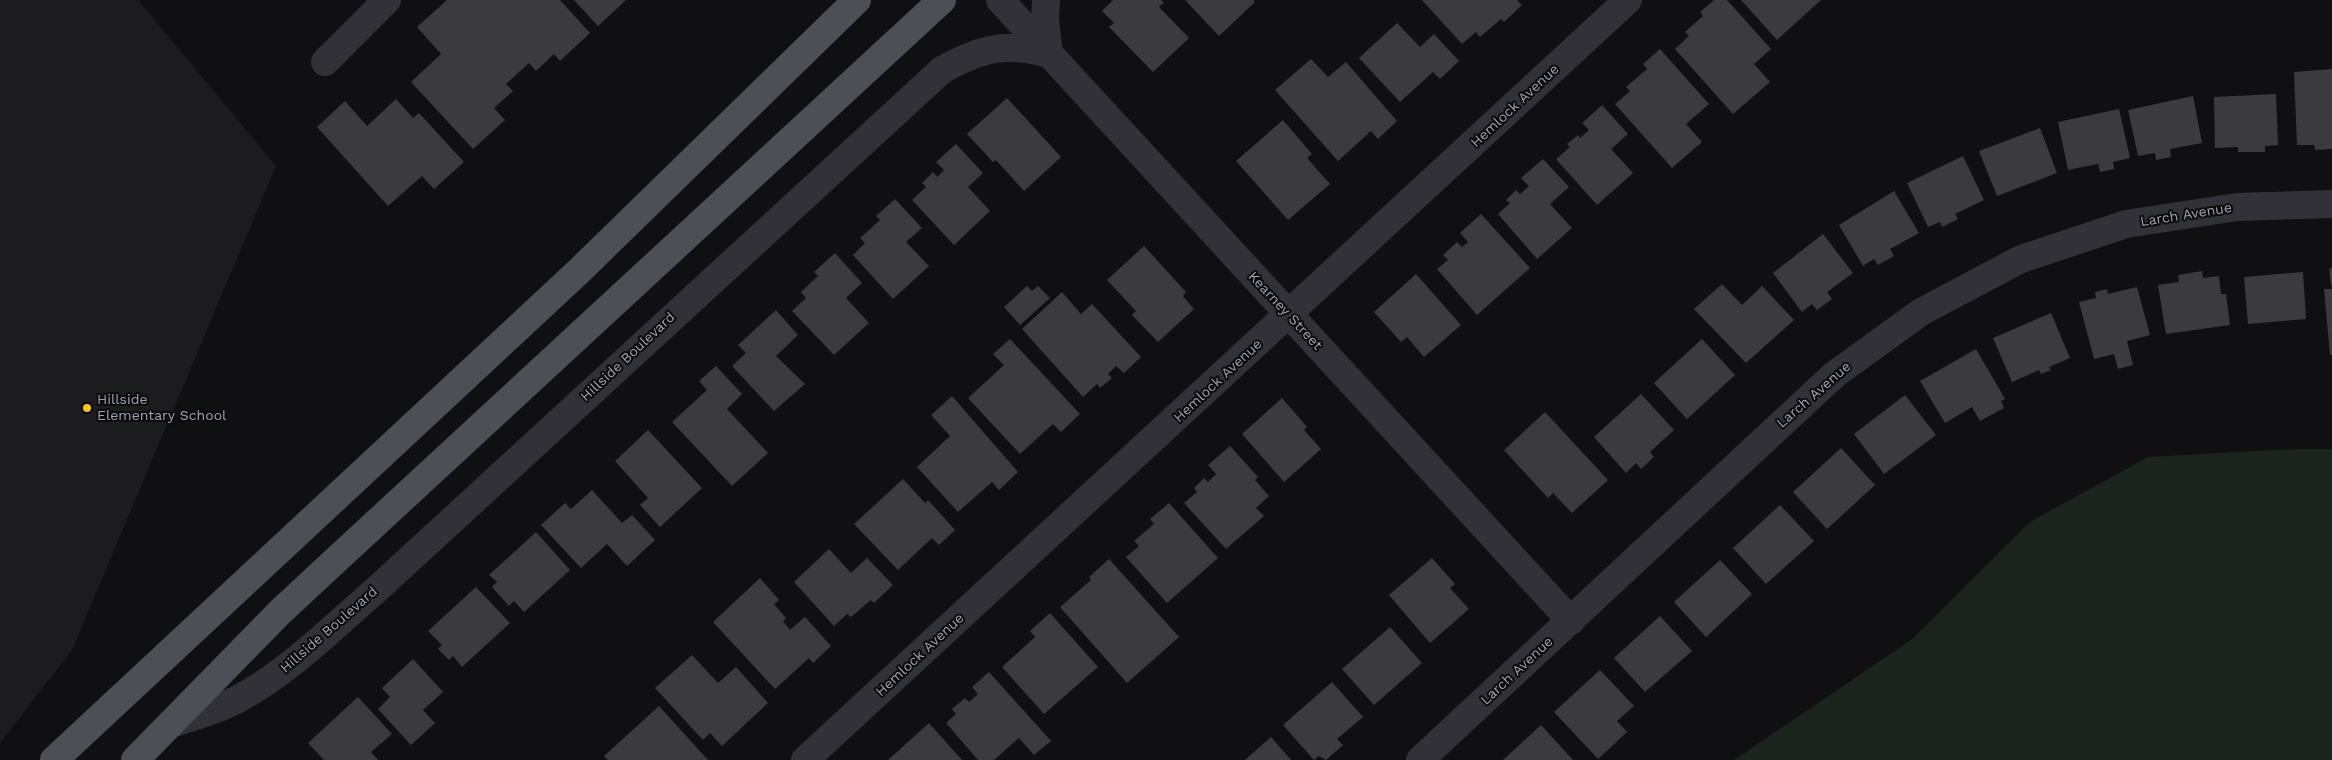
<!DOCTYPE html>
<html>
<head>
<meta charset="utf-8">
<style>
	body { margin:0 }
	canvas { display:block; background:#101012 }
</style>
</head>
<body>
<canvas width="2332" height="760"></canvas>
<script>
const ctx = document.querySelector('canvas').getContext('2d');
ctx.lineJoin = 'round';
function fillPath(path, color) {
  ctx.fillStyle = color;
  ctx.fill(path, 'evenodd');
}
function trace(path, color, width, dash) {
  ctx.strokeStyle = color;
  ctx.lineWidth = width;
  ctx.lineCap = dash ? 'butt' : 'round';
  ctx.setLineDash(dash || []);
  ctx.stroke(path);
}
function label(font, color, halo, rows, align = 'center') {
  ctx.font = font + ' "Work Sans",sans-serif';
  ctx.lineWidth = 4;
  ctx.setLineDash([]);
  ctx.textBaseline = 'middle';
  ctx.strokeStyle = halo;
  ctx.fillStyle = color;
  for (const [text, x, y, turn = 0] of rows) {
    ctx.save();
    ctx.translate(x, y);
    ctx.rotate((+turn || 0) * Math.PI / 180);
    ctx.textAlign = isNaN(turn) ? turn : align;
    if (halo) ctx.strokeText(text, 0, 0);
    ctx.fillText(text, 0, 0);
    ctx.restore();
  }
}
fillPath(new Path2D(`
	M 0,0 L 138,0 L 276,166 L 72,650 L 0,743 Z`), '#1c1c1f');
fillPath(new Path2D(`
	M 2296,449 L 2332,449 L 2332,760 L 1734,760 L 1911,640 L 2030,522 L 2148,457 Z`), '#1c241e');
fillPath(new Path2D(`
	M 447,0 L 560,0 L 590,33 L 560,61 L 554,54 L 536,71 L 529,63 L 506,84 L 513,91 L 494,108 L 505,120 L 473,149 L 411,82 L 441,54 L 417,27 Z
	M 574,0 L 626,0 L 598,26 Z
	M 1113,0 L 1161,0 L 1164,2 L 1159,7 L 1189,38 L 1153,72 L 1109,27 L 1114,23 L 1102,11 Z
	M 1185,0 L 1253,0 L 1255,2 L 1219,36 Z
	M 1422,0 L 1517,0 L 1522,5 L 1504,22 L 1501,19 L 1480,37 L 1476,32 L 1462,44 Z
	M 1714,0 L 1727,0 L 1771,49 L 1754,64 L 1770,82 L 1733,114 L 1675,49 L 1689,36 L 1685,32 L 1703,16 L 1700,12 Z
	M 1741,0 L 1821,0 L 1777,40 Z
	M 1397,23 L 1420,47 L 1434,34 L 1459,61 L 1440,79 L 1433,72 L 1400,102 L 1359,58 Z
	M 1660,49 L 1709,104 L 1686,124 L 1702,142 L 1672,168 L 1615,104 L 1630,91 L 1626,87 L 1647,69 L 1643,64 Z
	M 1311,59 L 1328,77 L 1346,62 L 1397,121 L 1378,139 L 1371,131 L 1338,161 L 1275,90 Z
	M 2332,69 L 2332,149 L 2315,150 L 2314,145 L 2297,145 L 2294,72 Z
	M 2276,94 L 2278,145 L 2265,146 L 2265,152 L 2238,152 L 2238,147 L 2215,148 L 2214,97 Z
	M 2193,96 L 2202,143 L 2170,149 L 2171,157 L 2156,160 L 2155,153 L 2138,156 L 2128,110 Z
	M 1007,98 L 1061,157 L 1024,191 L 996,160 L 993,162 L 967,134 Z
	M 396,99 L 413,118 L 419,113 L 464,162 L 434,189 L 422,176 L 388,206 L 317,127 L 345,101 L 367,126 Z
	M 1602,105 L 1628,134 L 1611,149 L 1633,173 L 1597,205 L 1556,159 L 1570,147 L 1567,144 L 1578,135 L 1580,138 L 1589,130 L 1582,123 Z
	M 2119,109 L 2130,158 L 2113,162 L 2114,169 L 2100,172 L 2098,164 L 2068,170 L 2058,122 Z
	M 1283,120 L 1312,154 L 1307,158 L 1330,184 L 1288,220 L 1236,161 Z
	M 2040,128 L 2057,173 L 1997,196 L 1979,151 Z
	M 956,144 L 983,173 L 968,187 L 990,211 L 954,245 L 912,200 L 926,187 L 922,183 L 933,172 L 937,177 L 944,170 L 936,162 Z
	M 1963,156 L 1984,200 L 1955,214 L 1958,219 L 1942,227 L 1940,222 L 1928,227 L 1907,183 Z
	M 1543,159 L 1569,187 L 1550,204 L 1572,228 L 1537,259 L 1498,214 L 1510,203 L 1506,200 L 1516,190 L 1520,194 L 1529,186 L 1521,178 Z
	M 1894,191 L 1919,233 L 1890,249 L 1894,256 L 1878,265 L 1874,259 L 1863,266 L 1839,225 Z
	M 895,199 L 922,228 L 906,242 L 929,266 L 893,299 L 853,255 L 865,243 L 860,238 L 880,220 L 876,216 Z
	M 1481,214 L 1530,268 L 1477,315 L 1437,269 L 1448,260 L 1443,255 L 1457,242 L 1462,247 L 1468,242 L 1460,233 Z
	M 1823,234 L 1853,273 L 1827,292 L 1832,299 L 1817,310 L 1812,304 L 1802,312 L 1773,273 Z
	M 1144,246 L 1186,292 L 1183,296 L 1194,309 L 1158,342 L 1132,315 L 1136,311 L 1107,280 Z
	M 835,253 L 862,283 L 846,298 L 869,323 L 834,355 L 792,311 L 806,298 L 801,292 L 818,276 L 814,272 Z
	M 2332,268 L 2332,285 L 2331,285 L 2329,269 Z
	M 2202,271 L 2203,278 L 2219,276 L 2221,294 L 2226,294 L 2230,325 L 2166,334 L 2158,285 L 2179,282 L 2178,275 Z
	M 2303,272 L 2306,319 L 2248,324 L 2244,277 Z
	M 1416,274 L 1461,325 L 1424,357 L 1407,337 L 1401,342 L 1374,312 Z
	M 1722,284 L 1742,305 L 1762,286 L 1794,320 L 1746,363 L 1694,309 Z
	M 1027,286 L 1032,291 L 1038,286 L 1050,298 L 1020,325 L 1004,307 Z
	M 2137,287 L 2150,335 L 2127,341 L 2133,365 L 2118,369 L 2114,354 L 2094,359 L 2079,302 L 2096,298 L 2095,292 L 2107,289 L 2108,294 Z
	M 2324,289 L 2332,289 L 2332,355 L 2330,355 Z
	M 1062,292 L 1081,314 L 1092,304 L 1141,357 L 1124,373 L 1116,366 L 1108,374 L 1112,378 L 1100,388 L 1097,384 L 1083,397 L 1022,329 Z
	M 776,310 L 798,335 L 776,356 L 805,384 L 774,411 L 732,366 L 746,353 L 738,345 Z
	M 2051,313 L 2070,358 L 2049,367 L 2051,370 L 2041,374 L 2039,370 L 2012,382 L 1993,338 Z
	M 1010,339 L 1080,414 L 1061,432 L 1053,424 L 1020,454 L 968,398 L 1004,365 L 993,354 Z
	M 1702,339 L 1735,375 L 1687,419 L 1654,383 Z
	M 1976,349 L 2005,399 L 2001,401 L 2004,408 L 1980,421 L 1972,407 L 1945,423 L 1920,381 Z
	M 716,366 L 742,394 L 727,409 L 768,453 L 732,486 L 672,422 L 707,390 L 699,381 Z
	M 1641,394 L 1674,430 L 1650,452 L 1654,457 L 1641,469 L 1636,463 L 1626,473 L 1594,437 Z
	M 1905,395 L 1936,435 L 1884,474 L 1854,434 Z
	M 952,396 L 1018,472 L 999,490 L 992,482 L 958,512 L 917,467 L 950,436 L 931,415 Z
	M 1282,398 L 1307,427 L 1304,430 L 1321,449 L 1284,482 L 1242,434 Z
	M 1545,412 L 1608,480 L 1572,513 L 1553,493 L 1548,498 L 1504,450 Z
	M 648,430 L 702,488 L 660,527 L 640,505 L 648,498 L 615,461 Z
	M 1230,446 L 1258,477 L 1255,480 L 1269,496 L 1256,508 L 1264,516 L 1226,549 L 1184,503 L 1197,492 L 1194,488 L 1204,478 L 1208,482 L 1216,474 L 1208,465 Z
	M 1841,448 L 1875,485 L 1827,529 L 1793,492 Z
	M 903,479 L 925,503 L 928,500 L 955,530 L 939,545 L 932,538 L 898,570 L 854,524 Z
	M 592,490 L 622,523 L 632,515 L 655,540 L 627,566 L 607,544 L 581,568 L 541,525 L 565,503 L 571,509 Z
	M 1169,503 L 1218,558 L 1167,603 L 1126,557 L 1139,546 L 1134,541 L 1154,524 L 1150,519 Z
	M 1780,505 L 1814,541 L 1766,584 L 1733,548 Z
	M 536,532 L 570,570 L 524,612 L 514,601 L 509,606 L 492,587 L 497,582 L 489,575 Z
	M 829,549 L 851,573 L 867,558 L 893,585 L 874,603 L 871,600 L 851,617 L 847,614 L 834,626 L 794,582 Z
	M 1432,558 L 1455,584 L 1450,588 L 1469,609 L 1430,643 L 1389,595 Z
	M 1109,559 L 1179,637 L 1127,683 L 1060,607 L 1091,580 L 1089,577 Z
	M 1720,560 L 1752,594 L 1706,637 L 1674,602 Z
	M 760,578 L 779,600 L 774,604 L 786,618 L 783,621 L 790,630 L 805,617 L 831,646 L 813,663 L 809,658 L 775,689 L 713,622 Z
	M 476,587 L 510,623 L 462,667 L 453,656 L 449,660 L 438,649 L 442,645 L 428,631 Z
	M 1050,613 L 1098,667 L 1044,714 L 1002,667 L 1035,637 L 1030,631 Z
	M 1660,616 L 1692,651 L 1645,692 L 1614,658 Z
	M 1390,627 L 1422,663 L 1374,705 L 1342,669 Z
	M 692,655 L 718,683 L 736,667 L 768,703 L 722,746 L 710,733 L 703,740 L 655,688 Z
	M 413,659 L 443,692 L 423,710 L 435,723 L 411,745 L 378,709 L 390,697 L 382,688 Z
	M 1600,670 L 1634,706 L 1617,721 L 1627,732 L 1598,759 L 1554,712 Z
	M 989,672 L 1051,741 L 1034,755 L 1019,738 L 994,760 L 978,760 L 946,723 L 956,714 L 952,709 L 965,698 L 969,702 L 978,694 L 972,687 Z
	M 1332,682 L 1363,717 L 1337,739 L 1343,745 L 1326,760 L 1319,756 L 1314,760 L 1283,725 Z
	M 358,697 L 392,734 L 371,752 L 378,760 L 324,760 L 308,743 Z
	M 659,706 L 708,760 L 608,760 L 604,756 Z
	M 929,723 L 962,760 L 888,760 Z
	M 1541,725 L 1573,760 L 1503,760 Z
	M 1271,737 L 1291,760 L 1245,760 Z`), '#3a3a3f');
trace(new Path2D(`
	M 1000,0 L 1571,621
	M 1046,0 L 1045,20 L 1049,54
	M 325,62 L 387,0
	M 170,724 C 193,717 217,710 238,699 C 290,671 332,628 376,590 L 942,70 C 981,48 1006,42 1049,54
	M 805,760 L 1628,0
	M 1420,760 L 1834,375 L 1921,312 L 2021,259 L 2126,224 L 2237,207 L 2332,204`), '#313137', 28);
trace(new Path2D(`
	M 54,760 L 578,272 L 857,0
	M 135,760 L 280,612 L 337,559 L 942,0`), '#4d4e56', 28);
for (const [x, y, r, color] of [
	[87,408,5,"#f9c720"]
]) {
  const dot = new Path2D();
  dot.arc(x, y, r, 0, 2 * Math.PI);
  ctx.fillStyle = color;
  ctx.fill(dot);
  trace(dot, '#0b0b0c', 2);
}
label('14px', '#a0a4b3', '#0b0b0c', [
	["Hemlock Avenue",1515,106,-43],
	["Larch Avenue",2186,215,-9],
	["Kearney Street",1285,311,47],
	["Hillside Boulevard",628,357,-43],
	["Hemlock Avenue",1218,381,-43],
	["Larch Avenue",1814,395,-41],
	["Hillside Boulevard",329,630,-41],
	["Hemlock Avenue",920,655,-43],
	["Larch Avenue",1517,671,-43]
]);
label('14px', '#a0a4b3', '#0b0b0c', [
	["Hillside",97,400],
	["Elementary School",97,416]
], 'left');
</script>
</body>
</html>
